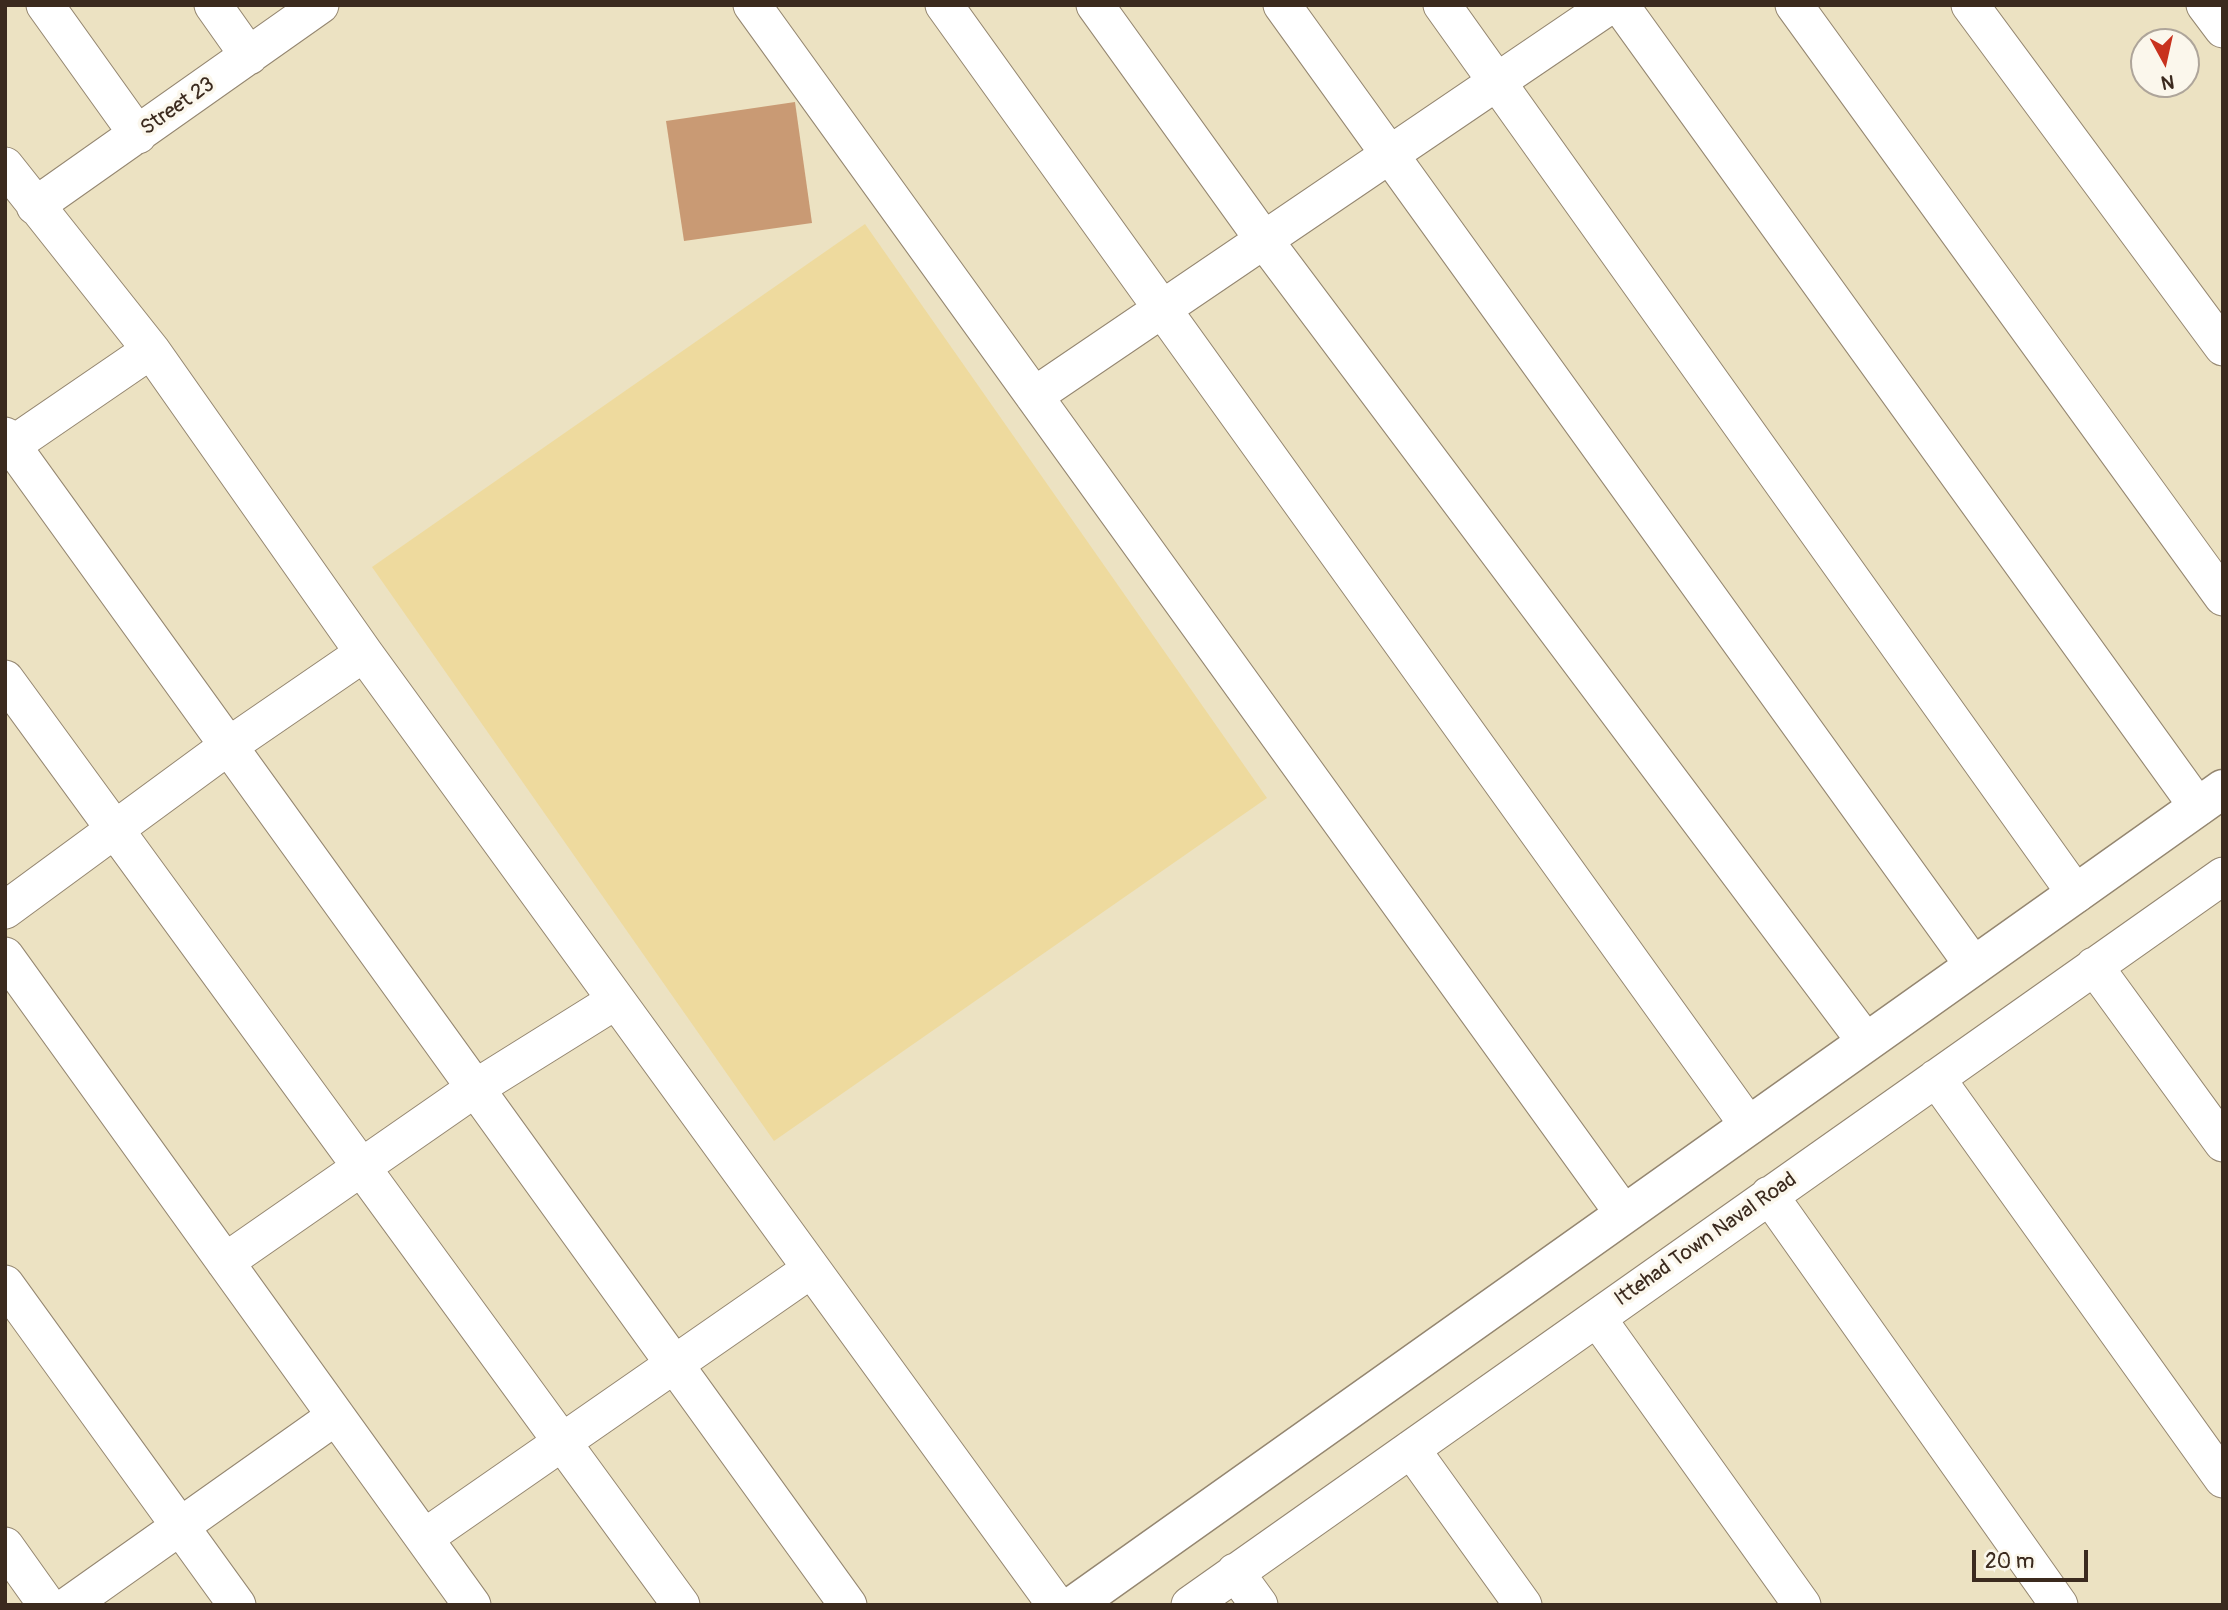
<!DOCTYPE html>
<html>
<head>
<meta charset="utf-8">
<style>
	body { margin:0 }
	#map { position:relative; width:2228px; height:1610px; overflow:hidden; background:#ece2c2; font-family:Pangolin,sans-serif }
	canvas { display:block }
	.frame { position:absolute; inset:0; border:7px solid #3b2a1e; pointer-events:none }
	.north { position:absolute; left:2130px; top:28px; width:70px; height:70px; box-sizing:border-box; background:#fbf7ec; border:2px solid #aea59a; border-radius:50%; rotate:172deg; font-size:19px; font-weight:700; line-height:28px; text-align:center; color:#3b2a1e }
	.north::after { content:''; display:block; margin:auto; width:24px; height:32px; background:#c8321e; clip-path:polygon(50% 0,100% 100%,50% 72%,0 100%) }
	.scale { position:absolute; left:1972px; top:1550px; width:116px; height:32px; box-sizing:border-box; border:4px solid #3b2a1e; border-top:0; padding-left:9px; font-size:21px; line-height:24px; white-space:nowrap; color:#3b2a1e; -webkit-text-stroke:5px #fbf7ec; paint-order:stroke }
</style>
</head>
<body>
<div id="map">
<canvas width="2228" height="1610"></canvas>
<div class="frame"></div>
<div class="north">N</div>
<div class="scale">20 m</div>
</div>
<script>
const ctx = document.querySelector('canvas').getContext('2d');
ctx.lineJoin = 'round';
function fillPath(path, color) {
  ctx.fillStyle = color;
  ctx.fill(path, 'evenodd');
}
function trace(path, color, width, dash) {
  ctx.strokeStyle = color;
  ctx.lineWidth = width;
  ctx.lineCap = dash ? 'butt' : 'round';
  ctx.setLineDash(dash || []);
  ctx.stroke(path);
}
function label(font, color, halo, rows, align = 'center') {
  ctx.font = font + ' Pangolin,sans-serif';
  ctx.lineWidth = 7;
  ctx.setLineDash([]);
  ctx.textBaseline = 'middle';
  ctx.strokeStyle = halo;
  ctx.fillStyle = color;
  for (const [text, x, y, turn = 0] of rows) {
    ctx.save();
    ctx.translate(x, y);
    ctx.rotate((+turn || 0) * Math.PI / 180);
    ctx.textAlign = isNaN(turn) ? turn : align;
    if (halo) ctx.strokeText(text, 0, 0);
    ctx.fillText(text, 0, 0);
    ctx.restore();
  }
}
fillPath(new Path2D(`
	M 865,224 L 1267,798 L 774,1141 L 372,567 Z`), '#eeda9e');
fillPath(new Path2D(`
	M 795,102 L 812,223 L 684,241 L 666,121 Z`), '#c99a74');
const street = new Path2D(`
	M 45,5 L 138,135
	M 213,5 L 249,56
	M 752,5 L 1624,1214
	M 944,5 L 1749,1126
	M 1095,5 L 1264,240 L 1866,1042
	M 1282,5 L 1974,966
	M 1442,5 L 2076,894
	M 1620,5 L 2198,807
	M 1794,5 L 2223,597
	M 1970,5 L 2223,347
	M 2205,5 L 2223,29
	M 5,166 L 151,350 L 364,653 L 1056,1605
	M 35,206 L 320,5
	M 1034,396 L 1610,5
	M 5,436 L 848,1605
	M 5,450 L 151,350
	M 5,679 L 681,1605
	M 5,910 L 227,747 L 364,653
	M 5,956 L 472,1605
	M 2094,966 L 2223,1143
	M 1936,1078 L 2223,1479
	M 1769,1195 L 2059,1605
	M 225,1262 L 474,1089 L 615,1001
	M 5,1284 L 237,1605
	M 1597,1318 L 1802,1605
	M 1411,1449 L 1523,1605
	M 424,1538 L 810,1270
	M 5,1546 L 47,1605
	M 1235,1572 L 1259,1605
	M 69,1605 L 336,1416
	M 1190,1605 L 2223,876`);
const secondary = new Path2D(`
	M 1074,1605 L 2223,789`);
trace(street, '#948670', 39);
trace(secondary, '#948670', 41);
trace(street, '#fff', 37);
trace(secondary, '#fff', 38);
label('21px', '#3b2a1e', '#fbf7ec', [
	["Street 23",178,107,-35],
	["Ittehad Town Naval Road",1706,1240,-35]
]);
</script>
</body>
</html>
